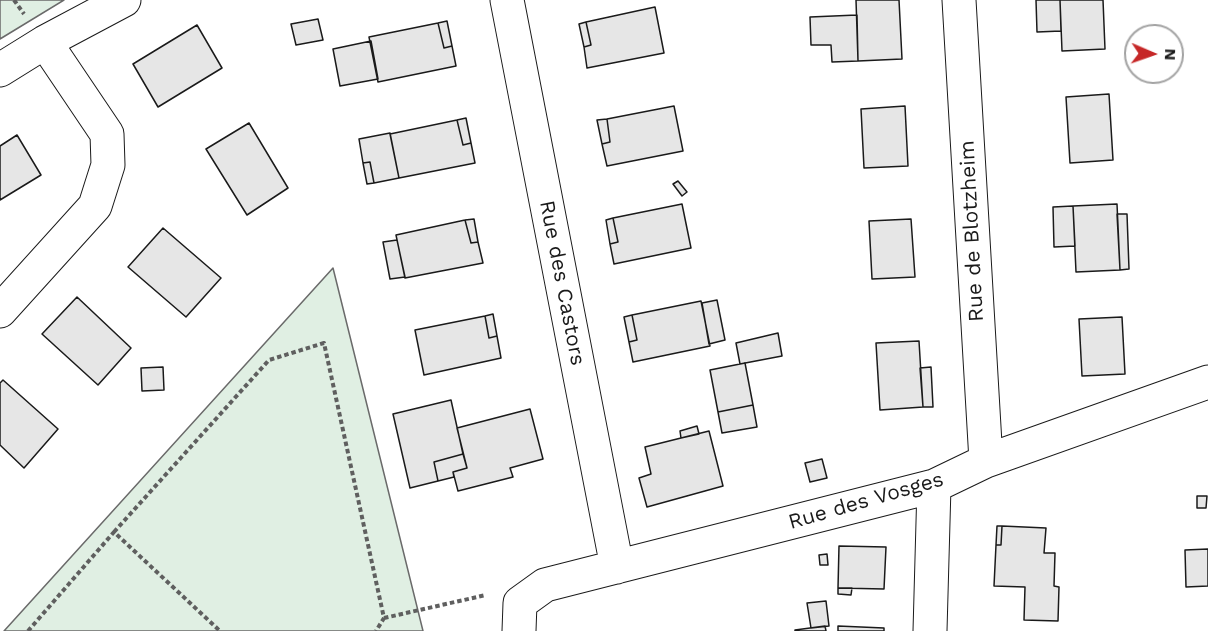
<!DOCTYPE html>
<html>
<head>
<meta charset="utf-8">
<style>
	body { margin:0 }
	#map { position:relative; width:1208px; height:631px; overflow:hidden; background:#fff; font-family:"Work Sans",sans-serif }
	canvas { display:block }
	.north { position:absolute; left:1124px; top:24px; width:60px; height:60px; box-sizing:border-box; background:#fff; border:2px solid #a3a3a3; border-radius:50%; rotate:92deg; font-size:16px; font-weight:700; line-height:24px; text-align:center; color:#1a1a1a }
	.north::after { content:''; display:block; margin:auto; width:21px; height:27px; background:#c62828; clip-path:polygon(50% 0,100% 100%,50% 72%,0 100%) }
</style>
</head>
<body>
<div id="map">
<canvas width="1208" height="631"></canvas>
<div class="north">N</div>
</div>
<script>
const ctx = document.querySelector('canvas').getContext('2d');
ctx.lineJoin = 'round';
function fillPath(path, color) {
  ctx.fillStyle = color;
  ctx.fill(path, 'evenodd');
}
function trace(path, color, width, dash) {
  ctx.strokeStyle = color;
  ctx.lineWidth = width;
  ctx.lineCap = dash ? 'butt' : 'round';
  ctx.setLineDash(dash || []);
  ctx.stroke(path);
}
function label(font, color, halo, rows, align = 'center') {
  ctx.font = font + ' "Work Sans",sans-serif';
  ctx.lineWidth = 4.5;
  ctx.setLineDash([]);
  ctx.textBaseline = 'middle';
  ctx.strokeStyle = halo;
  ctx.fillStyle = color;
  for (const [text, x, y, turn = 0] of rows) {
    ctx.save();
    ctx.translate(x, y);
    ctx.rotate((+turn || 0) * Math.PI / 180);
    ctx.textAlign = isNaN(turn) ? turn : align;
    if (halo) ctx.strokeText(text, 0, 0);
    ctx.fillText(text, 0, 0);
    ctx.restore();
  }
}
const green = new Path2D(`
	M 0,0 L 64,0 L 0,39 Z
	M 333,268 L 423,631 L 4,631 Z`);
fillPath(green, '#e0efe3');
trace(green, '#6a6a6a', 1.5);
const building = new Path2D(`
	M 856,0 L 899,0 L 902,59 L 858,61 Z
	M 1036,0 L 1060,0 L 1061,31 L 1037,32 Z
	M 1060,0 L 1103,0 L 1105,49 L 1062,51 Z
	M 655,7 L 664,53 L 587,68 L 584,47 L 591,45 L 586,22 Z
	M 857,15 L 858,61 L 832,62 L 831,45 L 811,45 L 810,17 Z
	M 318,19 L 323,40 L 296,45 L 291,24 Z
	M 447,21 L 452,46 L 444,48 L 438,23 Z
	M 586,22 L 591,45 L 584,47 L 579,24 Z
	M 438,23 L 444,48 L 452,46 L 456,66 L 378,82 L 369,37 Z
	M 197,25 L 222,68 L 158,107 L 133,64 Z
	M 371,41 L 378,79 L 340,86 L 333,49 Z
	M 1109,94 L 1113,160 L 1070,163 L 1066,97 Z
	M 674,106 L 683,151 L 607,166 L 602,144 L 610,142 L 607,119 Z
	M 905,106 L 908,166 L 864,168 L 861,109 Z
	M 466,118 L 471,143 L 463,145 L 457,120 Z
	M 607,119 L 610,142 L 602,144 L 597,120 Z
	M 457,120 L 463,145 L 471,143 L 475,163 L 399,178 L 390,134 Z
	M 249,123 L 288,188 L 247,215 L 206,149 Z
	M 390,133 L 399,178 L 374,183 L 370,162 L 363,163 L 359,139 Z
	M 17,135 L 41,175 L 0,200 L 0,146 Z
	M 370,162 L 374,183 L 367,184 L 363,163 Z
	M 678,181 L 687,192 L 682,196 L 673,184 Z
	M 682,204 L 691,248 L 614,264 L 610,244 L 618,242 L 613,218 Z
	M 1117,204 L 1120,270 L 1076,272 L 1073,206 Z
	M 1073,206 L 1075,246 L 1054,247 L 1053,207 Z
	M 1117,214 L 1127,214 L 1129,269 L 1120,270 Z
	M 613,218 L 618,242 L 610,244 L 606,220 Z
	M 474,219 L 478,242 L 471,243 L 465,220 Z
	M 911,219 L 915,277 L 872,279 L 869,221 Z
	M 465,220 L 471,243 L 478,242 L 483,263 L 405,278 L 396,235 Z
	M 163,228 L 221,278 L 186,317 L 128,267 Z
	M 397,240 L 405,277 L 390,279 L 383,242 Z
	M 77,297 L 131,348 L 98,385 L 42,334 Z
	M 717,300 L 725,340 L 709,344 L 702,303 Z
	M 701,301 L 710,346 L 633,362 L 629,342 L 637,340 L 632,315 Z
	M 493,314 L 497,336 L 489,338 L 485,316 Z
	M 632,315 L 637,340 L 629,342 L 624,317 Z
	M 485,316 L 489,338 L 497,336 L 501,358 L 424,375 L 415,330 Z
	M 1122,317 L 1125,374 L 1082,376 L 1079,319 Z
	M 778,333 L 782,356 L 740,364 L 736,343 Z
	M 919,341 L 923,407 L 880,410 L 876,343 Z
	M 745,363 L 753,405 L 718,412 L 710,370 Z
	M 163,367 L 164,390 L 142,391 L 141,368 Z
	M 931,367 L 933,407 L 923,407 L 920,368 Z
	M 3,380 L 58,429 L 24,468 L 0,445 L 0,383 Z
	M 451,400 L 463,454 L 434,462 L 438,481 L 410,488 L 393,414 Z
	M 753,405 L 757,427 L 722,433 L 718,412 Z
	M 530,409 L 543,459 L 510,468 L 513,477 L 458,491 L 453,472 L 467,468 L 457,428 Z
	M 697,426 L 699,434 L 681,438 L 680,431 Z
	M 709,431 L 723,486 L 647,507 L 639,478 L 651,474 L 645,447 Z
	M 463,454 L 467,468 L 453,472 L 454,477 L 438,481 L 434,462 Z
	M 822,459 L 827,478 L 810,482 L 805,463 Z
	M 1197,496 L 1207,496 L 1206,508 L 1197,508 Z
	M 997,526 L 1002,526 L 1001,545 L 996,545 Z
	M 1002,526 L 1046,528 L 1044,553 L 1055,553 L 1054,586 L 1059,587 L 1058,621 L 1024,620 L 1025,587 L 994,586 L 996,545 L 1001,545 Z
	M 839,546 L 886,547 L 884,589 L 838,588 Z
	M 1208,549 L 1208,586 L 1186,587 L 1185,550 Z
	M 827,554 L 828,565 L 820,565 L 819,555 Z
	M 838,588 L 852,588 L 851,595 L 838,594 Z
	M 826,601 L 829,626 L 811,628 L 807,603 Z
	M 825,626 L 826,631 L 795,631 L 795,630 Z
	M 838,626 L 884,628 L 884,631 L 838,631 Z`);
fillPath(building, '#e6e6e6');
trace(building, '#1a1a1a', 1.5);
const minor = new Path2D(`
	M 507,0 L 617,567
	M 959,0 L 986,461
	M 0,70 L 45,42 L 124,0
	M 0,311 L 95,206 L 108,165 L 107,134 L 45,42
	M 519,631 L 520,603 L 545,585 L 934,486 L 986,461 L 1208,382
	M 930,631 L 934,486`);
trace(minor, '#1a1a1a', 35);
trace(new Path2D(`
	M 14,0 L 24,14
	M 114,532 L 269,360 L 324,343 L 384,618 L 376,631
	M 384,618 L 486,595
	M 28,631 L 114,532 L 220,631`), '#5f5f5f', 4, [4.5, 3]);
trace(minor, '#fff', 33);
label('21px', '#1a1a1a', '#fff', [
	["Rue de Blotzheim",972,231,-93],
	["Rue des Castors",562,283,79],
	["Rue des Vosges",866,501,-16]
]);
</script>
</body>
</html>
